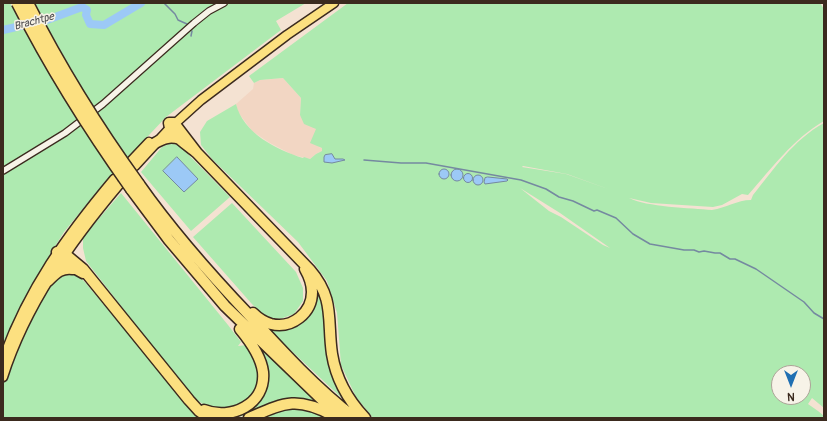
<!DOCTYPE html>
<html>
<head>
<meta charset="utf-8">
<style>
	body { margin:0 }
	#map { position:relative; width:827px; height:421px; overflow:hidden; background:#f4e2d2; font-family:Pangolin,sans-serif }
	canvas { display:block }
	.frame { position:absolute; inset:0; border:4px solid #3b2a1e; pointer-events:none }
	.north { position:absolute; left:771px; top:365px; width:40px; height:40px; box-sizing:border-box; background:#f7f3e8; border:1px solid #aca397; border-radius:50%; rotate:180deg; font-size:11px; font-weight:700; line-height:16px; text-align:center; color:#3b2a1e }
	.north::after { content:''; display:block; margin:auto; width:14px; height:18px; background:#1f6fb2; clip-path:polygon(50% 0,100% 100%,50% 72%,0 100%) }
</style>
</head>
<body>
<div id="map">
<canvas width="827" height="421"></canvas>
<div class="frame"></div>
<div class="north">N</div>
</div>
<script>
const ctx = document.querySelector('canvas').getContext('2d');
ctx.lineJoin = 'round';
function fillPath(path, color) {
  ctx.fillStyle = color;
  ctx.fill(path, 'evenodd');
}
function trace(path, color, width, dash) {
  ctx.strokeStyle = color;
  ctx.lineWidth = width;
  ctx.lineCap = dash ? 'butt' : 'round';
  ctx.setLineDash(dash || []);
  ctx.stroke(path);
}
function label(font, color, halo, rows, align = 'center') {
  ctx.font = font + ' Pangolin,sans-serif';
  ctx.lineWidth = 3;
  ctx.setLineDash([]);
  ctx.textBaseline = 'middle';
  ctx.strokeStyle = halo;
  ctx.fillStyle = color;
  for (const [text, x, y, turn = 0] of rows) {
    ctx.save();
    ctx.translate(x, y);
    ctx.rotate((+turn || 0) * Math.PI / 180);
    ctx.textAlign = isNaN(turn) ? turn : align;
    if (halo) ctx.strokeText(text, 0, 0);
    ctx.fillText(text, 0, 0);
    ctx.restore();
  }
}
fillPath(new Path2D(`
	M 283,78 L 301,98 L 300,115 L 316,129 L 319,147 L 323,148 L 322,151 L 316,154 L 310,159 L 293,155 L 270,143 L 252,131 L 238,112 L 236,104 L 253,89 L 254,83 L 260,80 Z`), '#f2d6c3');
fillPath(new Path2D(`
	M 3,3 L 10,3 L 24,30 L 76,118 L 91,104 L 45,23 L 35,3 L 306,3 L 276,21 L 281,30 L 166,117 L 104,183 L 64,232 L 49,256 L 60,273 L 74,272 L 84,281 L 195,414 L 201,418 L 3,418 Z
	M 348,3 L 820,3 L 824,9 L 824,121 C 793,139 772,168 748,195 L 742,194 L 722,205 L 713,207 L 651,203 L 629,198 C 646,207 691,208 712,210 C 726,208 737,200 751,200 L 753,195 C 775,168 793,140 824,123 L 824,408 L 812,398 L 808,404 L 818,411 L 824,416 L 824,418 L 373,418 L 356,397 L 341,365 L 337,313 L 327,281 L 298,242 L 212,159 L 201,145 L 200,132 L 207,121 L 236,104 C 243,133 277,150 303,158 L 304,157 L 310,159 L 316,154 L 322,151 L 322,148 L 310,143 L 316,129 L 304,124 L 300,115 L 301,98 L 283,78 L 260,80 L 254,83 L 249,76 ZM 523,166 L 567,174 L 611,190 L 566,174 L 522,167 ZM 520,188 L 560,213 L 610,248 L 603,245 L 561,217 L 549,211 ZM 779,373 L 803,373 L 803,397 L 779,397 Z
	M 171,143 L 180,146 L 230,197 L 191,231 L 141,172 L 162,147 Z
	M 121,193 L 228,325 L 241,342 L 238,346 L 256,344 L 323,407 L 282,401 L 243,416 L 228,418 L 206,406 L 192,397 L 86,261 L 83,248 L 83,237 Z
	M 232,203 L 296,272 L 303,288 L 303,301 L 294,314 L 280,319 L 265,317 L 251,303 L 193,237 Z
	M 319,291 L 323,309 L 329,368 L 338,388 L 348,404 L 266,327 L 279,330 L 299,326 L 312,310 Z
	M 285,407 L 304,408 L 325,418 L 256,418 Z`), '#aeeab0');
const water = new Path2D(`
	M 332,154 L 335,159 L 343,159 L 345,160 L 332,163 L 324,162 L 324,157 L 325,155 Z
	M 177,157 L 198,179 L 184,192 L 163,171 Z
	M439 174a5 5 0 1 1 10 0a5 5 0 1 1-10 0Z
	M451 175a6 6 0 1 1 12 0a6 6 0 1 1-12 0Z
	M463.5 178a4.5 4.5 0 1 1 9 0a4.5 4.5 0 1 1-9 0Z
	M473 180a5 5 0 1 1 10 0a5 5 0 1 1-10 0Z
	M 488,177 L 507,179 L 508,180 L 507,181 L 485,184 L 484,182 L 485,178 Z`);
fillPath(water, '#9cc9f6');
trace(water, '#7589a0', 1);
trace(new Path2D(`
	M 164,3 L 175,14 L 178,20 L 187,24
	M 191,36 L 192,31
	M 364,160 L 401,163 L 426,163 L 521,180 L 546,189 L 559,197 L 573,201 L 594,211 L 597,210 L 616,218 L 633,234 L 650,244 L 684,250 L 694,250 L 699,252 L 704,251 L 715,253 L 720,253 L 730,259 L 735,259 L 756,269 L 804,302 L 814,313 L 824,319`), '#7589a0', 1.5);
trace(new Path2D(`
	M 3,30 L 47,20 L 82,7 L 87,10 L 86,15 L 90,24 L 104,25 L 141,3`), '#9cc9f6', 8);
const street = new Path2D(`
	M 3,171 L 65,133 L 103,104 L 194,23 L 209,11 L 224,3`);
const primary = new Path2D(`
	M 131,161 L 149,142
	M 135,166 L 170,128 L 201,100 L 287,35 L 334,3
	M 3,359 C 28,289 67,235 114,179
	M 3,377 C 26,305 71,242 119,185`);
const highway = new Path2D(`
	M 155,143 C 164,138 170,136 180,139
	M 197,153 L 174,123 L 169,123 C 170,135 188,145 197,153 L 310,270 C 335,299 327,320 332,354 C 336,379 348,400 365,418
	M 139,184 C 172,231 210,274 250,316 C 283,352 316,388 355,418
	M 131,189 L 169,240 L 225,306 L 341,418
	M 57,252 L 65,254 L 83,269 L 189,400 L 199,411 L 209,418
	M 57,252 L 67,264 L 83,273
	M 48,281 C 56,273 62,267 73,269
	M 253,313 C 258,318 264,322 271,324 C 292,329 312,313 312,292 C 312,284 309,276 305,269
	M 204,410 C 231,421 266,404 263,372 C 261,356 250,341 240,329
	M 249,418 C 284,403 296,396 332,415`);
trace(street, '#3b2a1e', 8);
trace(primary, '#3b2a1e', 11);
trace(highway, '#3b2a1e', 13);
trace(street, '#f7f3e8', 5.5);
trace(primary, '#fce080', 8);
trace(highway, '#fce080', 10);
const highwayBridge = new Path2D(`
	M 17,3 C 50,68 89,130 131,189
	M 28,3 C 60,66 97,126 139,184`);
trace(highwayBridge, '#3b2a1e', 13, []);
trace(highwayBridge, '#fce080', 10);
label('italic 11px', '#535254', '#f7f3e8', [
	["Brachtpe",34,22,-15]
]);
</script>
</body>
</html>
